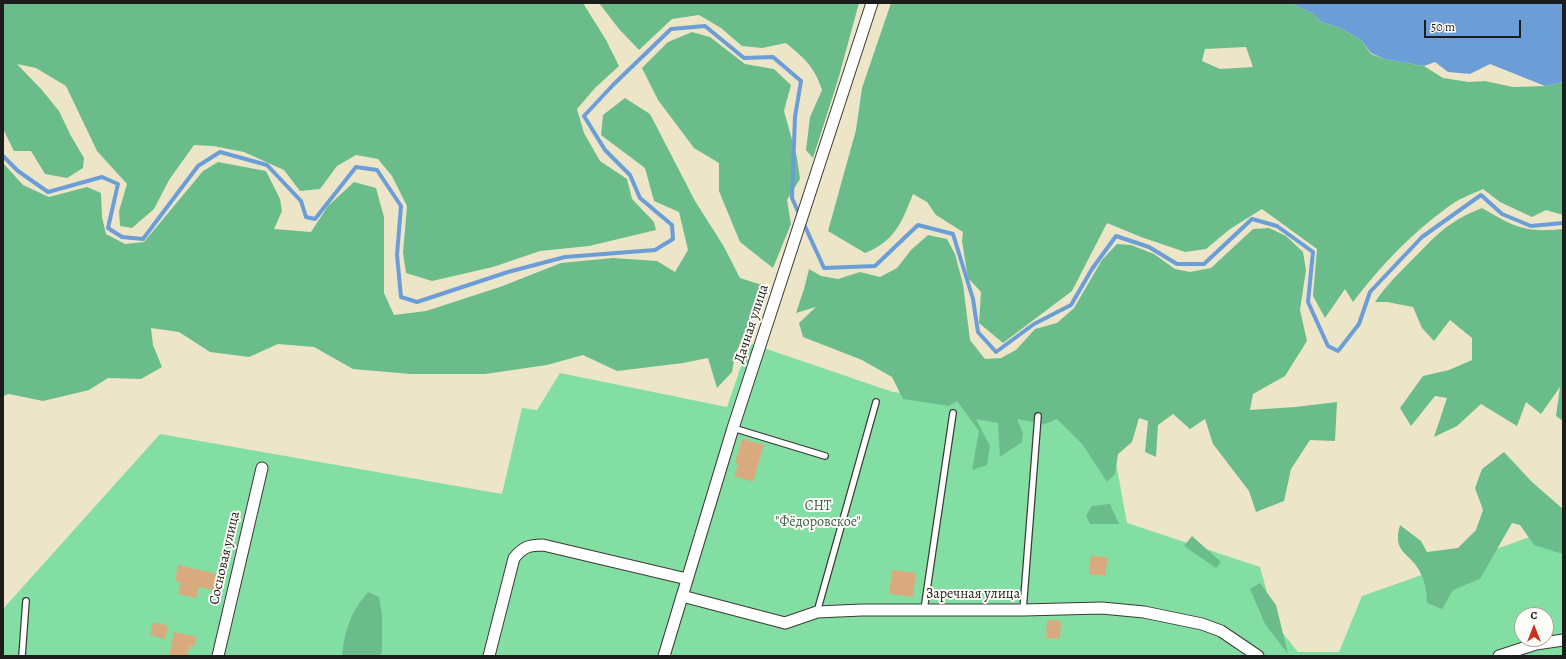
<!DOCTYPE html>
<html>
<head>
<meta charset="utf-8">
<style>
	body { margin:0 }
	#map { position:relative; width:1566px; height:659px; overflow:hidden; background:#ede5c8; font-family:Alegreya,serif }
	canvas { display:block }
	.frame { position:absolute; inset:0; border:4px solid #1c1c1c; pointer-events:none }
	.north { position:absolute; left:1514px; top:607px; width:40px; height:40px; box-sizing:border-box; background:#fdfcf7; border:1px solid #a3a29f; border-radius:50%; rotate:0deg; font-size:11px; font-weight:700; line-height:16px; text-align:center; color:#1c1c1c }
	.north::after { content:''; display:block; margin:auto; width:14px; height:18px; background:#c8321e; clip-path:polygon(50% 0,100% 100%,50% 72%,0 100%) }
	.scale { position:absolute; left:1424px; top:20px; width:97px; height:18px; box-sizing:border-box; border:2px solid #1c1c1c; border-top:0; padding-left:5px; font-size:12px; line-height:14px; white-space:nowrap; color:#1c1c1c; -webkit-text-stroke:3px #fdfcf7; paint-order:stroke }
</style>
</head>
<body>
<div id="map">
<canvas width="1566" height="659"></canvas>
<div class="frame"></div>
<div class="north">С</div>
<div class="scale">50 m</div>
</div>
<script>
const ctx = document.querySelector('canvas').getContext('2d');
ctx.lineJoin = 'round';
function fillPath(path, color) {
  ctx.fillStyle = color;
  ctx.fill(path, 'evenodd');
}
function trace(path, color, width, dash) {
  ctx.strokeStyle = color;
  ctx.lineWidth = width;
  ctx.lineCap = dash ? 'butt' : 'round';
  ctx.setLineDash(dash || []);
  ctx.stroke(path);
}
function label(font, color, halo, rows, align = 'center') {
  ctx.font = font + ' Alegreya,serif';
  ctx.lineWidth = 4;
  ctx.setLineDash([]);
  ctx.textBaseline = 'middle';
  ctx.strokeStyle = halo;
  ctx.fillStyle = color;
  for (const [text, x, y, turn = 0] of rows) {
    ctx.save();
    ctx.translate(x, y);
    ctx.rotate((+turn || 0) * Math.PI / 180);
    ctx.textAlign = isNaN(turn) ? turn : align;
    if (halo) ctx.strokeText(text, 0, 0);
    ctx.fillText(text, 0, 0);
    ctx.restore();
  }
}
fillPath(new Path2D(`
	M 749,343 L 893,392 L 1108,419 L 1127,523 L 1260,567 L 1276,625 L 1298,652 L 1339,652 L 1362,596 L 1550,530 L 1563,518 L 1563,656 L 3,656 L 3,609 L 160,434 L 502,494 L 522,408 L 537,410 L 560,373 L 727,407 ZM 1522,615 L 1546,615 L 1546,639 L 1522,639 Z`), '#83dea4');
fillPath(new Path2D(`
	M 3,3 L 583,3 L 606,40 L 619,66 L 595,88 L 577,109 L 584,133 L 600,161 L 627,179 L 632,199 L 654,222 L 656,230 L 589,246 L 540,251 L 493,267 L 432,281 L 406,273 L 403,253 L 407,206 L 392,176 L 378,159 L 356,155 L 337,166 L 320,189 L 300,191 L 284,170 L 244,152 L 213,146 L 194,145 L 169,180 L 154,209 L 132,228 L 120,226 L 119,211 L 127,184 L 97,151 L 66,86 L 36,68 L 17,64 L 42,90 L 59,111 L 71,136 L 84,158 L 83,168 L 67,178 L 45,174 L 31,151 L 14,151 L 3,129 Z
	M 599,3 L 859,3 L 838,80 L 813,158 L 806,150 L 810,117 L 822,90 C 814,66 805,59 786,43 L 762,48 L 742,46 L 721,28 L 699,15 L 672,19 L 639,50 L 619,29 Z
	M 891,3 L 1290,3 L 1313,13 L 1321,22 L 1340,28 L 1361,40 L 1371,54 L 1384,59 L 1424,66 L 1443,78 L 1469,82 L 1485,81 L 1513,87 L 1545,86 L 1563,82 L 1563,215 L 1546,210 L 1532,217 L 1500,202 L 1483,189 C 1472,194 1458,199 1448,207 C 1412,233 1380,266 1353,302 L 1345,289 L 1325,318 L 1313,296 L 1317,249 L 1262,209 L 1230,229 L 1206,249 L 1185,252 L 1141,237 L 1107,223 L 1072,291 L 1003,343 L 979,323 L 981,292 L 968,278 L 962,241 L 963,232 L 936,215 L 927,202 L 913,194 C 902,222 895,241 865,253 L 828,231 L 856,130 L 862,88 ZM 1246,47 L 1253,67 L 1220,69 L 1202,61 L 1205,49 Z
	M 692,32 L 710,37 L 745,64 L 774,69 L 791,85 L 784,111 L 797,158 L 800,179 L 787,200 L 791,224 L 773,268 L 740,242 L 719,191 L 719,163 L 694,148 L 658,100 L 642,68 L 668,42 Z
	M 625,98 L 650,114 L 695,201 L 723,245 L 740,278 L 765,286 L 735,355 L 732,372 L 717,388 L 708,358 L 683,363 L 617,371 L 583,355 L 547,365 L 485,374 L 410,374 L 353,369 L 314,347 L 278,344 L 249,357 L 210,352 L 179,332 L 151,328 L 153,345 L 162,367 L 141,379 L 108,378 L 89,390 L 43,401 L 9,394 L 3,396 L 3,163 L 23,185 L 49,197 L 87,187 L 101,193 L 102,217 L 106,234 L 125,244 L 144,242 L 203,171 L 218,162 L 266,171 L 280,199 L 282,211 L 274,229 L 311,232 L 328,206 L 354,182 L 376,188 L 384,217 L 384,293 L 394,315 L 426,311 L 500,287 L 561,263 L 613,258 L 657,261 L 675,272 L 688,250 L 679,212 L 654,201 L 645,168 L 601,135 L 603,115 Z
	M 1482,208 C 1515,227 1524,233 1563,229 L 1563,421 L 1556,416 L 1560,387 L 1541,414 L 1526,402 L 1517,426 L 1481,404 L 1457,426 L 1434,437 L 1447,398 L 1435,396 L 1411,426 L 1400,408 L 1423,376 L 1449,370 L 1472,360 L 1472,338 L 1450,320 L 1434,341 L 1422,328 L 1413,307 L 1387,302 L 1375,302 C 1385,287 1396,276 1409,263 C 1435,237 1446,222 1482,208 Z
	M 1269,228 L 1286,236 L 1303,252 L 1306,270 L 1300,310 L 1307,341 L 1285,376 L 1253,394 L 1250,410 L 1295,407 L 1337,402 L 1335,441 L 1310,440 L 1291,469 L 1284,501 L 1256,512 L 1249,491 L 1213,444 L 1205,419 L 1190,429 L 1173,414 L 1158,425 L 1156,457 L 1145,452 L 1148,421 L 1139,418 L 1132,442 L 1118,454 L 1115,474 L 1107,482 L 1083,445 L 1057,419 L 1045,424 L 1017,419 L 1023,433 L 1022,442 L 1000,457 L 998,423 L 976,419 L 990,446 L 987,465 L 972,470 L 979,431 L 957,401 L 949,406 L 903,399 L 892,377 L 862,360 L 803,337 L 799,323 L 816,307 L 796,313 L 804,289 L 809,269 L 821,276 L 838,279 L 860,272 L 880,277 L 897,268 L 911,250 L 928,235 L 947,239 L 955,254 L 963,284 L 970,340 L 985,359 L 1001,358 L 1016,350 L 1035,329 L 1057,323 L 1074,308 L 1102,260 L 1117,244 L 1131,245 L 1154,254 L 1175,269 L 1190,272 L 1211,268 L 1253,229 Z
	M 1504,452 L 1532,482 L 1563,509 L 1563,554 L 1534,545 L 1520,525 L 1512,523 L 1480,579 L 1453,590 L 1442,609 L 1427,603 C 1427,591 1425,581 1419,570 C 1409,552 1392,553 1400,525 L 1421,541 L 1427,552 L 1458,548 L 1476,530 L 1483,510 L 1475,488 L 1482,469 Z
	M 1110,504 L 1119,524 L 1090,524 L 1086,516 L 1092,506 Z
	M 1192,536 L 1221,562 L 1216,568 L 1184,546 Z
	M 1260,583 L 1276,605 L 1288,654 L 1265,624 L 1250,589 Z
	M 368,592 L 379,597 L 382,615 L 382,651 L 380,656 L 342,656 C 345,629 351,612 368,592 Z`), '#6abd8a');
fillPath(new Path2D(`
	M 1290,3 L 1563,3 L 1563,82 L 1545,86 L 1490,64 L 1470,74 L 1448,72 L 1435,62 L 1424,66 L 1384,59 L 1371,53 L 1361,40 L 1340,28 L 1321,22 L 1313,13 Z`), '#6b9ed7');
trace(new Path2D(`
	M 3,156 L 18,171 L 48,192 L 102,177 L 118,184 L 108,228 L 122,237 L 143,239 L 198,166 L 220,152 L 267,165 L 301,201 L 306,217 L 315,219 L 356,167 L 377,170 L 401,206 L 397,255 L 401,297 L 417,302 L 508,272 L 565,257 L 655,250 L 673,239 L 672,225 L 640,198 L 630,175 L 605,150 L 584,116 L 613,85 L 671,29 L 705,26 L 744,58 L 773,57 L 801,81 L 795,117 L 792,198 L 800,216
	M 803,222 L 824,268 L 875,266 L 918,225 L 953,234 L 973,299 L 978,332 L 996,352 L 1034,324 L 1071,305 L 1092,269 L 1116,236 L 1149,247 L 1177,264 L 1204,264 L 1252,219 L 1277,226 L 1313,252 L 1308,302 L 1328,346 L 1338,351 L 1359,324 L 1370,292 L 1422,237 L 1481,195 L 1502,214 L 1531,226 L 1563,223`), '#6b9ed7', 4);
fillPath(new Path2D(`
	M 742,439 L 764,445 L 753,482 L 734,476 L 738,464 L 735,463 Z
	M 1091,555 L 1108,558 L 1105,576 L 1089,574 Z
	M 178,565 L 226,576 L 222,592 L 199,587 L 196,598 L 178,594 L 181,582 L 175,581 Z
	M 892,570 L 916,573 L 913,597 L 889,594 Z
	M 1047,620 L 1061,621 L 1060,639 L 1046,638 Z
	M 153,622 L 168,626 L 165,639 L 150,635 Z
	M 174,632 L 197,637 L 194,647 L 190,646 L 187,656 L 169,656 Z`), '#daaa7f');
const service = new Path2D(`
	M 733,428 L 825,456
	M 924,610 L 953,413
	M 1023,610 L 1038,416
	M 817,612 L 876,402
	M 22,656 L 26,601`);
const minor = new Path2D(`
	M 682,596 L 785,623 L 817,612 L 862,610 L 1023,610 L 1102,608 L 1144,612 L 1202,624 L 1221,631 L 1258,656
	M 218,656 L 262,468
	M 489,656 L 514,558 C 523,547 529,545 543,545 L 687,579
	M 664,656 L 733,428 L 872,3
	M 1499,656 L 1536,644 L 1563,640`);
trace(service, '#3b3a36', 8);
trace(minor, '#3b3a36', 13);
trace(service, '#fff', 5.5);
trace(minor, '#fff', 11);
label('14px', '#1c1c1c', '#fdfcf7', [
	["Дачная улица",752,324,-72],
	["Сосновая улица",225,558,-77],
	["Заречная улица",973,595]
]);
label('14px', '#40604c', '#fdfcf7', [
	["СНТ",818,507],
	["\"Фёдоровское\"",818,523]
]);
</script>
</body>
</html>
